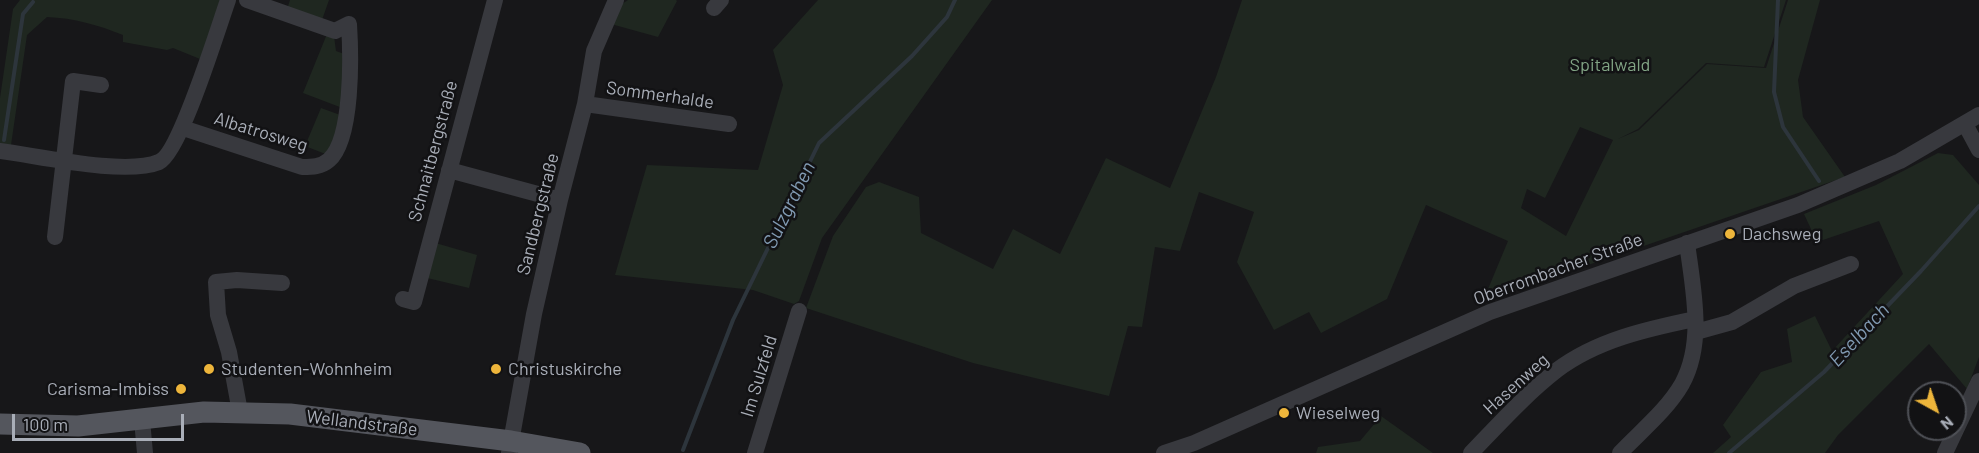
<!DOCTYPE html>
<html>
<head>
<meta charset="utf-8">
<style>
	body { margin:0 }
	#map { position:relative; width:1979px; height:453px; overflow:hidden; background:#171719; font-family:Barlow,sans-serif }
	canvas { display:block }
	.north { position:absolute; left:1907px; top:381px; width:60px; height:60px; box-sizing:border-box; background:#121214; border:2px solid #4e5056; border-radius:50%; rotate:140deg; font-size:16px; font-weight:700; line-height:24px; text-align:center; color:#a9aeb8 }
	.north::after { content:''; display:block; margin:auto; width:21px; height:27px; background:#edb53b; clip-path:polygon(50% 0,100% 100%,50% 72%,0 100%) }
	.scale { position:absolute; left:12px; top:414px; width:172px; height:27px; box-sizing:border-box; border:3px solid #a9aeb8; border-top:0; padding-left:8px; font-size:18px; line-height:21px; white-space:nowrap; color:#a9aeb8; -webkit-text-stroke:4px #121214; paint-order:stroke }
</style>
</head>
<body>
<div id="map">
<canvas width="1979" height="453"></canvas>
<div class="north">N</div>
<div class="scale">100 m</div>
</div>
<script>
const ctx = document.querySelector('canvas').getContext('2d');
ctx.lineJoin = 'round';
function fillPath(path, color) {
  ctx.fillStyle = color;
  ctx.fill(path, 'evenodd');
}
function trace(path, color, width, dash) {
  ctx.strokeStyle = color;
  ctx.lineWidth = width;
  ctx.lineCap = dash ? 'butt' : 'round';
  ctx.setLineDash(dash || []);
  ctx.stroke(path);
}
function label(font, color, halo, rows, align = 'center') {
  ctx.font = font + ' Barlow,sans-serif';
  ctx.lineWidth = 5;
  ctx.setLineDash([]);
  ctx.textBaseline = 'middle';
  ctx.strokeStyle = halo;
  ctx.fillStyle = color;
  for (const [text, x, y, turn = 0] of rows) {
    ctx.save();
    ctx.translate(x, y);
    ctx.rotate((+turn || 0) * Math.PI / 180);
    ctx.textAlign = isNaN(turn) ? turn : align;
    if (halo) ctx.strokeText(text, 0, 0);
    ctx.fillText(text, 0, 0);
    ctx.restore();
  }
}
fillPath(new Path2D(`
	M 20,0 L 228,0 L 205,61 L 173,48 L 167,50 L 123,42 L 123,35 C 98,25 74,18 47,17 L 27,35 L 10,152 L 0,151 L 0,98 L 13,9 Z
	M 290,0 L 329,0 L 322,20 L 287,9 Z
	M 628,0 L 676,0 L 677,1 L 658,37 L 611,24 L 622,4 Z
	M 818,0 L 992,0 L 822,238 L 799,301 L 794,304 L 753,290 L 615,275 L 647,165 L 758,170 L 783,85 L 773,50 Z
	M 1242,0 L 1786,0 L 1764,67 L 1706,63 L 1638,129 L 1618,139 L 1639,130 L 1707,64 L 1766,68 L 1788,0 L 1820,0 L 1798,80 L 1803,117 L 1845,177 L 1483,301 L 1508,241 L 1426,205 L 1387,299 L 1321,333 L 1309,312 L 1274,330 L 1237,262 L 1254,212 L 1199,192 L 1180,251 L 1155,247 L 1142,327 L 1128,326 L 1109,396 L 973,363 L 806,308 L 833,236 L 866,187 L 879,182 L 919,197 L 921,233 L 993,269 L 1013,229 L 1060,254 L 1106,158 L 1170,188 L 1216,77 ZM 1580,127 L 1613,140 L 1566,236 L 1521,208 L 1527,189 L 1545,198 Z
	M 327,34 L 334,36 L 336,51 L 347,55 L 345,109 L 303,93 Z
	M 321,108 L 343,116 L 328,155 L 305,146 Z
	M 1938,153 L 1953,155 L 1979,185 L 1979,357 L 1967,389 L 1929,344 L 1838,435 L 1825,453 L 1713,453 L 1731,437 L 1723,425 L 1761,372 L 1792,362 L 1787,329 L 1815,316 L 1832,351 L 1903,274 L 1879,221 L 1817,242 L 1804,214 L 1876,185 Z
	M 432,242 L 477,255 L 469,288 L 423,277 Z
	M 1381,416 L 1433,453 L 1316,453 L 1318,447 L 1360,441 Z`), '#1f2720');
trace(new Path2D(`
	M 1778,0 L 1774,92 L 1783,127 L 1819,181
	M 4,140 L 23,14 L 33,2
	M 683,450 L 733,320 L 819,143 L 912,56 L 947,17 L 955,0
	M 1729,453 L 1824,372 L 1921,271 L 1979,206`), '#2d353c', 4);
trace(new Path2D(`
	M 714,8 L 721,0
	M 585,104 L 729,124
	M 1965,124 L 1979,150
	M 183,128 L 302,167 C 312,167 321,167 329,160 C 353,139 351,55 349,24 L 335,31 L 247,0
	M 0,151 C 39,156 125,176 159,162 C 180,153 218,28 228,0
	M 449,170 L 560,200
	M 55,237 L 73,81 L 101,85
	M 403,299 L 414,302 L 495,0
	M 1696,332 L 1732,322 L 1794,286 L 1851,264
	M 240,412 L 229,352 L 218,315 L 216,282 L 237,280 L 282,283
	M 142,420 L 145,453
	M 509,453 L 534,314 L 560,200 L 585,104 L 594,51 L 616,0
	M 755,453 L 799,311
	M 1164,453 L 1194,443 L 1490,312 L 1798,205 L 1900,161 L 1979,115
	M 1471,453 C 1498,425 1526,394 1557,370 C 1597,340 1647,329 1695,319
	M 1620,453 C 1641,431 1667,410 1682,384 C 1705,342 1693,289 1687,243
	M 1945,453 L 1979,381`), '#38393e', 16);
trace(new Path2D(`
	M 0,424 L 78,426 L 204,412 L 290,414 L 511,441 L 580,453`), '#54565d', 21);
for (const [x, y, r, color] of [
	[1730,234,6,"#edb53b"],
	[209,369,6,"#edb53b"],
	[496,369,6,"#edb53b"],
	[181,389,6,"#edb53b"],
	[1284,413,6,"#edb53b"]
]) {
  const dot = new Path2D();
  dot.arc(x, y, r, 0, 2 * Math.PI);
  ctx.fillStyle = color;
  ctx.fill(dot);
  trace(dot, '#121214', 2);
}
label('18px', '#81a384', '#121214', [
	["Spitalwald",1610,65]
]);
label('18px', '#a9aeb8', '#121214', [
	["Sommerhalde",660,95,8],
	["Albatrosweg",261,132,17],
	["Schnaitbergstraße",433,151,-75],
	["Sandbergstraße",538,214,-76],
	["Oberrombacher Straße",1558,269,-20],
	["Im Sulzfeld",759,376,-73],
	["Hasenweg",1516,384,-42],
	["Wellandstraße",362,423,7]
]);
label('18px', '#a9aeb8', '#121214', [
	["Dachsweg",1742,234],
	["Studenten-Wohnheim",221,369],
	["Christuskirche",508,369],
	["Carisma-Imbiss",169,389,"right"],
	["Wieselweg",1296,413]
], 'left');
label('italic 20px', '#819ab2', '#121214', [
	["Sulzgraben",789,205,-64],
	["Eselbach",1859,335,-47]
]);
</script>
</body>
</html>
